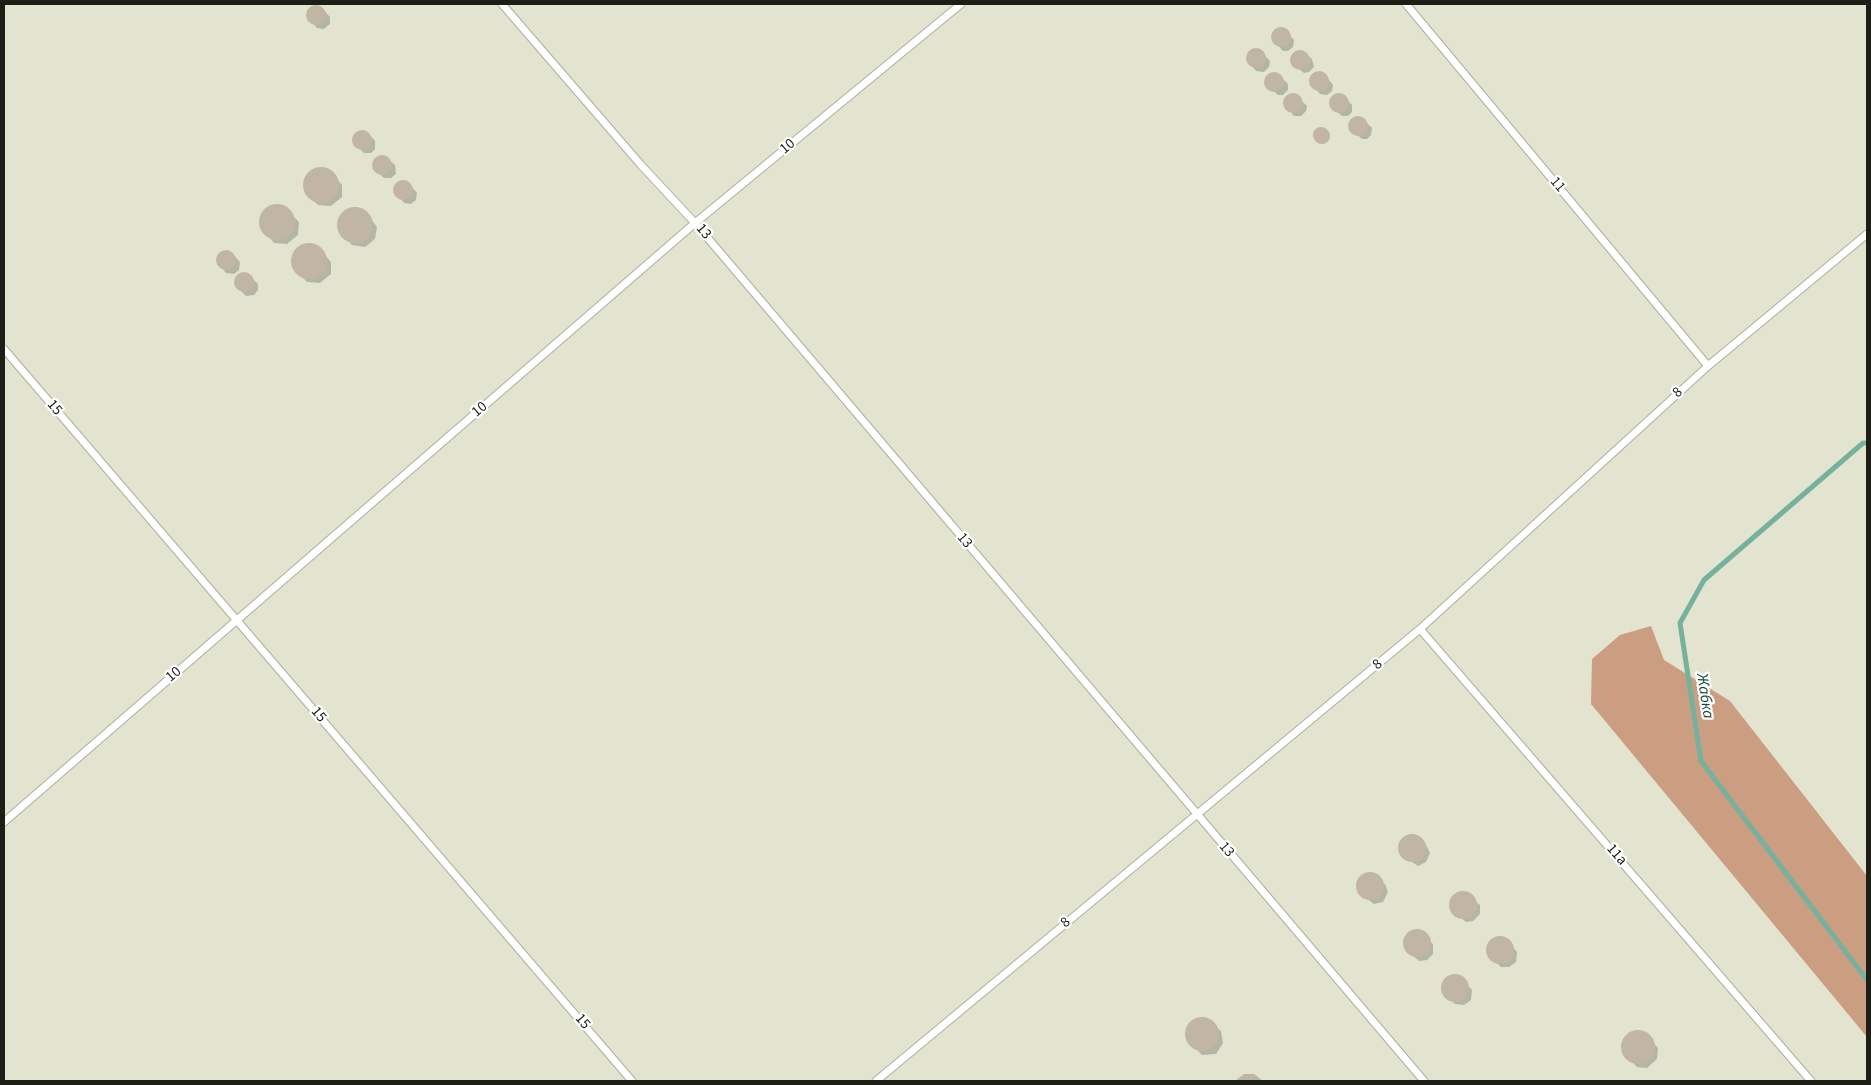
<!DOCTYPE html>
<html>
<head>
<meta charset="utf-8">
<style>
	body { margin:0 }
	#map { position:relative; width:1871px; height:1085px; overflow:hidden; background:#e2e4cf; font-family:"Source Sans 3",sans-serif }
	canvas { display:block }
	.frame { position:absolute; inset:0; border:5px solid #1d1e16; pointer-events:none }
</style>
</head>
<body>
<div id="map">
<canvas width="1871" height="1085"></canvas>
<div class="frame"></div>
</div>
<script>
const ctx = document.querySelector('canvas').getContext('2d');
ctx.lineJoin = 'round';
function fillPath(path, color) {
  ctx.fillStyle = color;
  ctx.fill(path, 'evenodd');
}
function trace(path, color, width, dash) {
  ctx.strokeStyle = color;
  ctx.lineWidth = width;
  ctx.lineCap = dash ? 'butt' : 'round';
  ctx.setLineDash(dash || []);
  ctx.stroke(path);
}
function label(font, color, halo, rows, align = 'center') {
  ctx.font = font + ' "Source Sans 3",sans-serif';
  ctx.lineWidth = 4.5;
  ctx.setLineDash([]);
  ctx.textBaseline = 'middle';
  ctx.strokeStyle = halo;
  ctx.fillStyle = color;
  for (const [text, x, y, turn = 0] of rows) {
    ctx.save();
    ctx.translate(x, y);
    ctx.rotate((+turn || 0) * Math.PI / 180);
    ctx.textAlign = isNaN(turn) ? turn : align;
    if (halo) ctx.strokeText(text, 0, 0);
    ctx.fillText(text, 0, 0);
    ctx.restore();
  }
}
fillPath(new Path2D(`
	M 1651,626 L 1664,660 L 1730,701 L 1867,876 L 1867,1037 L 1591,704 L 1592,659 L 1620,635 Z`), '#cb9d81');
fillPath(new Path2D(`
	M 313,6 L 320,6 L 330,17 L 330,24 L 324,29 L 317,28 L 308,17 L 308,11 Z
	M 1278,29 L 1284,29 L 1294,40 L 1293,47 L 1288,51 L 1283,51 L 1273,40 L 1273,33 Z
	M 1259,50 L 1270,61 L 1269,67 L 1264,72 L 1256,71 L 1248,61 L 1248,55 L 1252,51 Z
	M 1301,51 L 1312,59 L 1314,67 L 1309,72 L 1304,73 L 1293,64 L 1292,58 L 1296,52 Z
	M 1272,73 L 1278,74 L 1288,84 L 1288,90 L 1283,95 L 1278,95 L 1267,85 L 1267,78 Z
	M 1318,73 L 1325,75 L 1333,85 L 1332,91 L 1327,95 L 1320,94 L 1311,83 L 1312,76 Z
	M 1295,94 L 1307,106 L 1306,111 L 1301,116 L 1294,116 L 1285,105 L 1285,99 L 1290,95 Z
	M 1336,95 L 1342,95 L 1352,105 L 1352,112 L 1348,116 L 1342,116 L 1332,107 L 1331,100 Z
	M 1356,117 L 1362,118 L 1372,128 L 1371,135 L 1367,139 L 1362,139 L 1350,128 L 1350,122 Z
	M1314 136a8 8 0 1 1 16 0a8 8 0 1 1-16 0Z
	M 358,131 L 366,131 L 375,141 L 375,149 L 371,153 L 364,153 L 354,143 L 353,137 Z
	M 384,156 L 395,165 L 396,174 L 391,178 L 384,178 L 375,170 L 374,163 L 378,157 Z
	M 316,168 L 328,169 L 342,185 L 342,197 L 331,206 L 318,205 L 304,190 L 305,177 Z
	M 402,181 L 408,182 L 417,193 L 416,200 L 411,204 L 404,203 L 395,192 L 396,184 Z
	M 272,206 L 284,207 L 299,222 L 298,235 L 287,244 L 274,243 L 261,227 L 262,214 Z
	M 352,208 L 364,210 L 377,227 L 375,239 L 365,247 L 352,245 L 339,230 L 341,215 Z
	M 304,245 L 317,246 L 331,262 L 331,274 L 320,283 L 307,282 L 293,267 L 294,254 Z
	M 224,251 L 231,252 L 240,262 L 239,270 L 234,274 L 226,273 L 218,263 L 218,256 Z
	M 241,273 L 247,273 L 258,284 L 258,290 L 254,295 L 246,296 L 236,286 L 236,279 Z
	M 1413,836 L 1425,843 L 1430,853 L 1426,862 L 1418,866 L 1403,856 L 1400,847 L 1405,838 Z
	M 1371,874 L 1385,884 L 1388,892 L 1383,902 L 1374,904 L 1360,894 L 1357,887 L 1362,877 Z
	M 1465,893 L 1480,905 L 1480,914 L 1473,921 L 1466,922 L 1453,911 L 1451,902 L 1457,894 Z
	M 1419,931 L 1433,944 L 1433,954 L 1427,960 L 1419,961 L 1406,950 L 1404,941 L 1410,933 Z
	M 1495,939 L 1506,939 L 1517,952 L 1516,962 L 1509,967 L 1501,967 L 1489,955 L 1489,946 Z
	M 1451,976 L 1459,976 L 1472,990 L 1471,1000 L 1464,1005 L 1455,1004 L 1443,992 L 1444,982 Z
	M 1205,1019 L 1221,1031 L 1223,1043 L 1216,1054 L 1202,1055 L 1188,1041 L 1187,1031 L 1194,1021 Z
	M 1633,1032 L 1644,1032 L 1658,1048 L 1657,1059 L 1647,1068 L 1637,1067 L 1622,1052 L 1623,1040 Z`), '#0003');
trace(new Path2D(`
	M 1867,443 L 1863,443 L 1704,580 L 1680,623 L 1701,761 L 1867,980`), '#76b19e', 5);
fillPath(new Path2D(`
	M306 15a10 10 0 1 1 20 0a10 10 0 1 1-20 0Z
	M1271 37a10 10 0 1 1 20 0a10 10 0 1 1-20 0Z
	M1246 58a10 10 0 1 1 20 0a10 10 0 1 1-20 0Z
	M1290 60a10 10 0 1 1 20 0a10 10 0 1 1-20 0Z
	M1309 81a10 10 0 1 1 20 0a10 10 0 1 1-20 0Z
	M1264 82a10 10 0 1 1 20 0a10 10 0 1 1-20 0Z
	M1329 103a10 10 0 1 1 20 0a10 10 0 1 1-20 0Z
	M1283 103a10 10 0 1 1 20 0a10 10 0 1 1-20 0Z
	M1348 126a10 10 0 1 1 20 0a10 10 0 1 1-20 0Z
	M1313 135a8 8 0 1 1 16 0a8 8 0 1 1-16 0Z
	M352 140a10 10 0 1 1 20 0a10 10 0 1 1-20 0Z
	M372 165a10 10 0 1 1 20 0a10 10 0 1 1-20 0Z
	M303 185a18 18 0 1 1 36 0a18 18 0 1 1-36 0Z
	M393 190a10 10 0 1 1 20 0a10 10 0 1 1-20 0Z
	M259 222a18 18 0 1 1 36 0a18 18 0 1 1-36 0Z
	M337 225a18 18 0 1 1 36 0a18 18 0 1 1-36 0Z
	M291 261a18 18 0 1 1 36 0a18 18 0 1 1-36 0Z
	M216 260a10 10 0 1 1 20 0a10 10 0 1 1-20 0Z
	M234 282a10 10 0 1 1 20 0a10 10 0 1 1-20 0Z
	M1398 848a14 14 0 1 1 28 0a14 14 0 1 1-28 0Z
	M1356 886a14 14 0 1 1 28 0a14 14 0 1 1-28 0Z
	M1449 905a14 14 0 1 1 28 0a14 14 0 1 1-28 0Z
	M1403 943a14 14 0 1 1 28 0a14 14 0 1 1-28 0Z
	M1486 950a14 14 0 1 1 28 0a14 14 0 1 1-28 0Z
	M1441 988a14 14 0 1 1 28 0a14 14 0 1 1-28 0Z
	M1185 1034a17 17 0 1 1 34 0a17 17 0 1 1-34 0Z
	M1621 1047a17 17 0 1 1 34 0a17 17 0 1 1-34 0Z
	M 1244,1074 L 1254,1074 L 1263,1081 L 1235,1081 Z`), '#c1b6a3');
const service = new Path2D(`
	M 502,4 L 641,165 L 695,223 L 1424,1081
	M 1406,4 L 1708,366
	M 4,349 L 632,1081
	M 1420,629 L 1811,1081
	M 4,822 L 695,223 L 961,4
	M 876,1081 L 1420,629 L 1708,366 L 1867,234`);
trace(service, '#adb09b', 9);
trace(service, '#fff', 7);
label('15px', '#1d1e16', '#fff', [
	["10",788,147,-40],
	["11",1557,185,50],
	["13",703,232,49],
	["8",1678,393,-42],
	["15",54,408,49],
	["10",480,410,-41],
	["13",964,541,50],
	["8",1378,665,-40],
	["10",174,675,-41],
	["15",318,715,49],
	["13",1226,850,50],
	["11a",1616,855,49],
	["8",1066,923,-40],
	["15",582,1022,49]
]);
label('italic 16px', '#174a3d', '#fff', [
	["Жабка",1704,696,81]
]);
</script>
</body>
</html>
